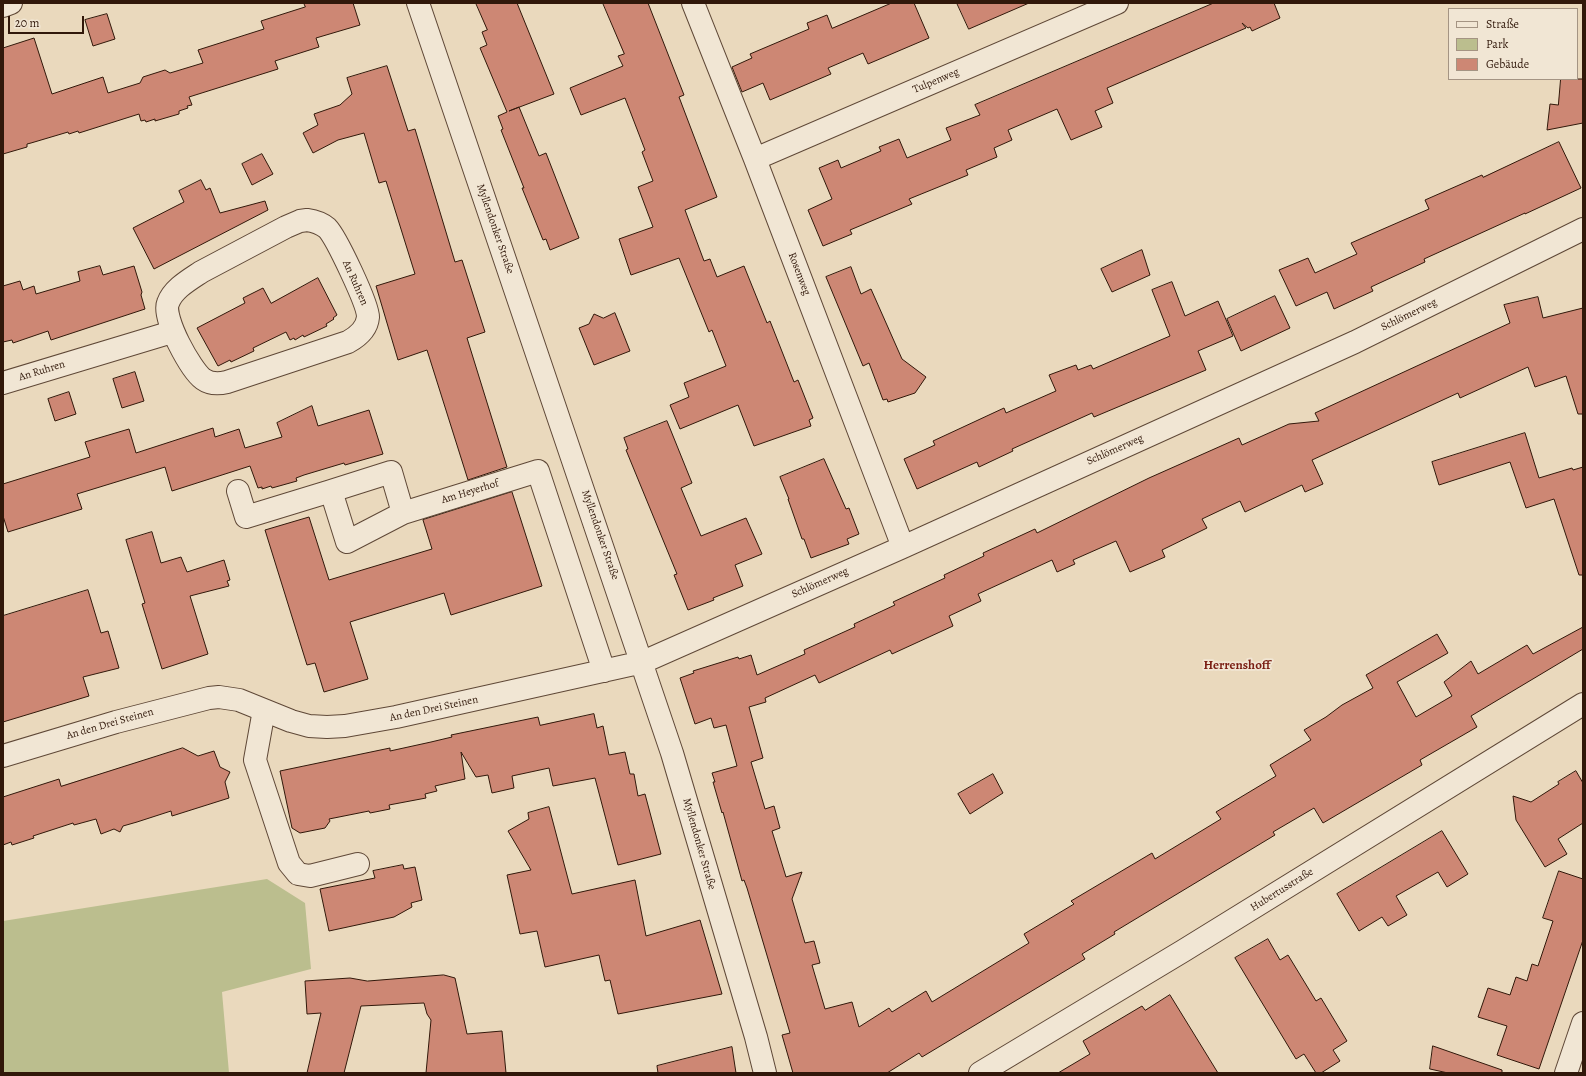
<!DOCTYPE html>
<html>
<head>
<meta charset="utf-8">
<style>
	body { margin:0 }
	#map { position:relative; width:1586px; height:1076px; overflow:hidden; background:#ead9bd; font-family:Alegreya,serif }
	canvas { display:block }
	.frame { position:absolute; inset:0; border:4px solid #31180a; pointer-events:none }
	.legend { position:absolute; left:1448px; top:8px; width:130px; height:72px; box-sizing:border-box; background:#f1e6d4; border:1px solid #a49483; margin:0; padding:5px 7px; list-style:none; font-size:12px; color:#31180a }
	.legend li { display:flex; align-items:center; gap:8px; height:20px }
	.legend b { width:20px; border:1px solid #a49483 }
	.scale { position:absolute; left:8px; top:16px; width:76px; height:18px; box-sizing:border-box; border:2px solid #31180a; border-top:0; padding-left:5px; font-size:12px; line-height:14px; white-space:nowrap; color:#31180a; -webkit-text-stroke:3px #f1e6d4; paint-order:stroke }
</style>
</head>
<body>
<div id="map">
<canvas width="1586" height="1076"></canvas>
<div class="frame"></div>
<ul class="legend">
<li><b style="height:5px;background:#f1e6d4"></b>Straße</li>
<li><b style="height:11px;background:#bbbe8e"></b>Park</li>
<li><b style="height:11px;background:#cd8774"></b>Gebäude</li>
</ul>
<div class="scale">20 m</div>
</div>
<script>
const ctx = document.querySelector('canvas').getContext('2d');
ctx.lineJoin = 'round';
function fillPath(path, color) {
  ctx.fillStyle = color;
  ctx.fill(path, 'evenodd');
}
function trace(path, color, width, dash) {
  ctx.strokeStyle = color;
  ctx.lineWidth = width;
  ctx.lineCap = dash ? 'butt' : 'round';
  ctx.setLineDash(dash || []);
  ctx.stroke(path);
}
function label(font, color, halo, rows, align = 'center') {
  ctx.font = font + ' Alegreya,serif';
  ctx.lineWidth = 3.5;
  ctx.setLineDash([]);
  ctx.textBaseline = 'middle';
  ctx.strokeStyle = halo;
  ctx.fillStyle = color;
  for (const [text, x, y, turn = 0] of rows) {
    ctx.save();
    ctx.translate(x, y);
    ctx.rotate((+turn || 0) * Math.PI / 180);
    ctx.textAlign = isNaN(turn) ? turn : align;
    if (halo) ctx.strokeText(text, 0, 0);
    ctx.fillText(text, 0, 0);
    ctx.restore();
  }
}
fillPath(new Path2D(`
	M 267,879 L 305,903 L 311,969 L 222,992 L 229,1073 L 3,1073 L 3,921 Z`), '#bbbe8e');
const building = new Path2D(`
	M 304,3 L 353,3 L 360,25 L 316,38 L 319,47 L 275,61 L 278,69 L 189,97 L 192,105 L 187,106 L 188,108 L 179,111 L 179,114 L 155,121 L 155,119 L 146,122 L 145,120 L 141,121 L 139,114 L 79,133 L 78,131 L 69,134 L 68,132 L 31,143 L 27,144 L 27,147 L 3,154 L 3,48 L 34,38 L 52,94 L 103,77 L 108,93 L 140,83 L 143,77 L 165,70 L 170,73 L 203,63 L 198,50 L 264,29 L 261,21 L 305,7 Z
	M 476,3 L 517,3 L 554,94 L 509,111 L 519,107 L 539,156 L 546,153 L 579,238 L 550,250 L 546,239 L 543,240 L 522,188 L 524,188 L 501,130 L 503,129 L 498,116 L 507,112 L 480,48 L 487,45 L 482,32 L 487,30 Z
	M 603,3 L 648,3 L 684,95 L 679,97 L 717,197 L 685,210 L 704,261 L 710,259 L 717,277 L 744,266 L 767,323 L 770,321 L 794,382 L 798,380 L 813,418 L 809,420 L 811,426 L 754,446 L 738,405 L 680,429 L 670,405 L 689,397 L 684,383 L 726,366 L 712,330 L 709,332 L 679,258 L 631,275 L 619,239 L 653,227 L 638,187 L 653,181 L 642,152 L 645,150 L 625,98 L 581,115 L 570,88 L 623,66 L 618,56 L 624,54 Z
	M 892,3 L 914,3 L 929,38 L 868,64 L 863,53 L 828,68 L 831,74 L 770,100 L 763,83 L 742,92 L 732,67 L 752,58 L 750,54 L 809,29 L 807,23 L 827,15 L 832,28 Z
	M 957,3 L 1029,3 L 969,29 Z
	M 1214,3 L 1274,3 L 1280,18 L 1252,31 L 1250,27 L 1248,28 L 1242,23 L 1246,28 L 1107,88 L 1113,103 L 1095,111 L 1102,127 L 1071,140 L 1057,109 L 1008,130 L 1012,140 L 994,148 L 997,157 L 966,170 L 968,175 L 909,199 L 912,204 L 850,230 L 852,234 L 823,246 L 808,210 L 832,199 L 819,168 L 838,160 L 841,168 L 881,151 L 879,147 L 899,139 L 907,158 L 951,140 L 946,128 L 980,115 L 975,105 Z
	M 107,14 L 115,39 L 93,46 L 85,20 Z
	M 387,66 L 408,131 L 415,129 L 455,262 L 462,260 L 485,332 L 467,338 L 507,467 L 468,480 L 427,350 L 398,360 L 376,286 L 415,274 L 386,181 L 379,183 L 364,133 L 338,140 L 313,153 L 303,133 L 318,125 L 314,114 L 340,105 L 352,94 L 347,78 Z
	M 1561,79 L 1583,79 L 1583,123 L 1547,130 L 1550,104 L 1558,105 Z
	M 1559,142 L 1581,188 L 1525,214 L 1525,213 L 1424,259 L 1425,262 L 1371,287 L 1373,291 L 1334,309 L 1327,292 L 1296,306 L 1279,270 L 1308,258 L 1315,273 L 1357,254 L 1351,243 L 1429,209 L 1425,200 L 1482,175 L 1483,177 Z
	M 262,154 L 273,174 L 252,185 L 242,164 Z
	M 201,180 L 206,190 L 210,188 L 220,213 L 265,201 L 268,210 L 154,269 L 133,228 L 184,202 L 179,191 Z
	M 1142,250 L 1150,275 L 1112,292 L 1101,269 Z
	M 100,266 L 103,275 L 134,266 L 142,292 L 141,295 L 145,309 L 51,340 L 48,331 L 13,343 L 12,340 L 3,342 L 3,286 L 20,281 L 23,290 L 34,286 L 36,294 L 80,281 L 78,272 Z
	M 851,267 L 861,294 L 871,289 L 902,359 L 926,377 L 915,393 L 888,402 L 887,399 L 883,400 L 869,363 L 863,366 L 826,277 Z
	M 318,278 L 337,315 L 333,318 L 334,319 L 326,324 L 327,326 L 304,337 L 303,335 L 295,340 L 294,338 L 290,340 L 286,332 L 253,348 L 254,351 L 231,362 L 230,360 L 218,366 L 197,328 L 245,303 L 243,298 L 263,288 L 271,303 Z
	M 1172,282 L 1185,316 L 1218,301 L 1233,336 L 1198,351 L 1206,370 L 1094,417 L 1092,413 L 1012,449 L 1013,451 L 979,467 L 977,462 L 917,489 L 904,459 L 935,445 L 933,441 L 1004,408 L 1006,413 L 1056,391 L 1049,375 L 1076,365 L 1078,370 L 1091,365 L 1093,369 L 1170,336 L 1152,290 Z
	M 1275,296 L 1290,328 L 1241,351 L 1227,319 Z
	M 1538,297 L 1543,318 L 1583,308 L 1583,414 L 1578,414 L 1566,376 L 1535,387 L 1528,367 L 1460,398 L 1458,393 L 1312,460 L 1323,484 L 1305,492 L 1302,485 L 1245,512 L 1240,501 L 1202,519 L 1207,528 L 1162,550 L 1165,557 L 1130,572 L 1116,541 L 1073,560 L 1075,564 L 1057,572 L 1052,560 L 978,594 L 981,601 L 949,616 L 953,626 L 892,654 L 890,650 L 819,683 L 815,675 L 765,698 L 766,702 L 749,707 L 763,758 L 751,762 L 765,809 L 774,806 L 780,828 L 772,831 L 786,877 L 802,872 L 792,899 L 805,943 L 814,941 L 820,963 L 812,965 L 825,1009 L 852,1002 L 859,1027 L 889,1008 L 892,1012 L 926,991 L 932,1002 L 1029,943 L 1024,934 L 1074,904 L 1071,901 L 1152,853 L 1155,859 L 1221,819 L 1216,812 L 1276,776 L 1270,765 L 1311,740 L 1304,730 L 1326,717 L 1342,705 L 1373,688 L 1366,675 L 1437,634 L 1448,653 L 1397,682 L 1416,717 L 1452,696 L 1444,682 L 1471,661 L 1478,674 L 1527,645 L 1533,654 L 1583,627 L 1583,649 L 1471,716 L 1477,727 L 1420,760 L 1422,765 L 1323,823 L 1314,808 L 1273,832 L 1275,835 L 1114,932 L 1115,934 L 1082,954 L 1085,959 L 922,1057 L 919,1053 L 887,1073 L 793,1073 L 782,1035 L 790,1033 L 747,888 L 744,880 L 742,881 L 723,812 L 722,813 L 713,782 L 715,782 L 712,773 L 737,766 L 726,725 L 714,728 L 711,718 L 695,724 L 680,678 L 694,673 L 693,671 L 738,657 L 739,659 L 751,655 L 757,675 L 805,654 L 804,650 L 855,627 L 854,624 L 895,605 L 893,602 L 945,578 L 944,575 L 984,556 L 983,553 L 1035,529 L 1037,533 L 1149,478 L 1239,438 L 1242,445 L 1289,424 L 1319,421 L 1315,413 L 1510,323 L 1504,305 Z
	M 615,313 L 630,351 L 594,365 L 579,328 L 589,324 L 594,314 L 603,318 Z
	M 135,372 L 144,401 L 122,408 L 113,379 Z
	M 69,392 L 76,414 L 55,421 L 48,399 Z
	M 312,406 L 318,426 L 369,410 L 383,454 L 345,465 L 344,463 L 304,475 L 296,478 L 297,481 L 272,488 L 271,486 L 262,489 L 262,487 L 258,488 L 250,466 L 172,491 L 165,467 L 77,494 L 82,509 L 8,532 L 3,516 L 3,484 L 90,457 L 85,442 L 129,429 L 136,453 L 213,428 L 215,437 L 239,429 L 245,448 L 282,437 L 277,423 Z
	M 667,421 L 692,483 L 681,488 L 701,536 L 746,518 L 762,554 L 735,565 L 743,586 L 713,598 L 714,600 L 688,610 L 674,575 L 677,574 L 626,450 L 628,449 L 624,438 Z
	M 1525,433 L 1539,478 L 1572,468 L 1573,470 L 1583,467 L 1583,575 L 1579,575 L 1554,499 L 1526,508 L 1510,462 L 1439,485 L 1432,462 Z
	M 824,459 L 846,509 L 849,508 L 859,534 L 847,539 L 849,544 L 811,558 L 804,539 L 802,539 L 788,499 L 789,499 L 780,477 Z
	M 512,492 L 542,586 L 451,615 L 444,593 L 350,622 L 368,679 L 324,692 L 315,663 L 307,665 L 265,530 L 309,517 L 329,580 L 432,549 L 423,520 Z
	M 152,532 L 161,563 L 181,557 L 187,572 L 224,560 L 230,580 L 227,581 L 229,586 L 190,596 L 208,654 L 162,669 L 142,604 L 145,603 L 126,540 Z
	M 88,590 L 101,633 L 108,631 L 119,668 L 83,677 L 89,696 L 3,722 L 3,616 Z
	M 594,714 L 597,728 L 603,726 L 609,755 L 625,752 L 630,774 L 634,774 L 638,796 L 645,794 L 661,854 L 618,865 L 595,778 L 553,786 L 549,768 L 512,776 L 514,788 L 492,793 L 488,775 L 476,777 L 461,752 L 465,779 L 435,786 L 437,791 L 425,794 L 426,798 L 389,805 L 390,809 L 370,813 L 369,811 L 329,819 L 330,821 L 325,828 L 300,833 L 292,828 L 280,771 L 390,748 L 390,751 L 431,742 L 452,737 L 451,735 L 538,717 L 540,725 Z
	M 183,748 L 198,756 L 214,751 L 220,767 L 230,772 L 225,782 L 229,798 L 172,816 L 171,811 L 137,822 L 123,826 L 120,832 L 114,829 L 101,834 L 96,819 L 74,825 L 73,823 L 33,836 L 34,838 L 12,845 L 11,842 L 3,845 L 3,797 L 59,779 L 61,786 Z
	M 1576,771 L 1583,783 L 1583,823 L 1558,839 L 1567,854 L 1545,867 L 1516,820 L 1513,796 L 1531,802 L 1559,784 L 1558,782 Z
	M 993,774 L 1003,793 L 970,814 L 958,794 Z
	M 549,807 L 572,894 L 635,880 L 646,936 L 700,920 L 722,994 L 618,1014 L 610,980 L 605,981 L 599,955 L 545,967 L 537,931 L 520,934 L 507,875 L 531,870 L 508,831 L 529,819 L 528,813 Z
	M 1442,831 L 1468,874 L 1447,887 L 1438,872 L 1396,896 L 1407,915 L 1388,926 L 1382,917 L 1359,931 L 1337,894 Z
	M 403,865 L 404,869 L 415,867 L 422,900 L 411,903 L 412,907 L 394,917 L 329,931 L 320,889 L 375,878 L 373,871 Z
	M 1559,871 L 1583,879 L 1583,940 L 1539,1069 L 1497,1055 L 1507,1026 L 1478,1017 L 1488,988 L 1510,995 L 1516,977 L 1527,981 L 1532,964 L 1538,966 L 1553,921 L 1543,918 Z
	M 1268,939 L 1280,960 L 1288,955 L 1316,1001 L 1321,998 L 1347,1041 L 1333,1050 L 1340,1061 L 1321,1073 L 1316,1073 L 1304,1054 L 1296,1059 L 1235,958 Z
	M 444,975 L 455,978 L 467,1034 L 502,1031 L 506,1073 L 426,1073 L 431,1020 L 427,1014 L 424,1003 L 361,1006 L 344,1073 L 307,1073 L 321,1013 L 307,1014 L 305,981 L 350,978 L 367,981 Z
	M 1170,995 L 1218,1073 L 1058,1073 L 1090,1054 L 1083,1041 L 1142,1006 L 1145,1010 Z
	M 1433,1046 L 1502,1070 L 1502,1073 L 1448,1073 L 1430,1069 Z
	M 732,1047 L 736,1073 L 658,1073 L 657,1066 Z`);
fillPath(building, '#cd8774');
trace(building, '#31180a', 1);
const minor = new Path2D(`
	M 418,3 L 672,753 L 756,1037 L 765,1073
	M 693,3 L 755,159 L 903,547
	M 3,6 L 11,3
	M 755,159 L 1117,3
	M 307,220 C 314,221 321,223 327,228 C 336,237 368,304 368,317 C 367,329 359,336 348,342 L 227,382 C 219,384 210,384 203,379 C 191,370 162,318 168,303 C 173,289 189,280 201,272 L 286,227 L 300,221 Z
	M 3,383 L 172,332
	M 238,491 L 246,517 L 331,491
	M 403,513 L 347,542 L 331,491 L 391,472 L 403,513 L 538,471 L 604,671
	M 264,710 L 255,760 L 289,863 L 298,874 L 310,876 L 358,864
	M 3,756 L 116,722 L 209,698 L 219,697 L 239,700 L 291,721 L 309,726 L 327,727 L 345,726 L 396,717 L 643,662 L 903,547 L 1355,342 L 1583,229
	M 980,1073 L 1183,951 L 1583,704
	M 1566,1073 L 1583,1023`);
trace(minor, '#5f4837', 24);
trace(minor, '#f1e6d4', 22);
label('11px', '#31180a', '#f1e6d4', [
	["Tulpenweg",936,81,-23],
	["Myllendonker Straße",495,229,71],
	["Rosenweg",799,274,69],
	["An Ruhren",355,283,66],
	["Schlömerweg",1409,315,-26],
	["An Ruhren",42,371,-17],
	["Schlömerweg",1115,450,-24],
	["Am Heyerhof",470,492,-17],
	["Myllendonker Straße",600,535,71],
	["Schlömerweg",820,583,-24],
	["An den Drei Steinen",434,709,-12],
	["An den Drei Steinen",110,724,-16],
	["Myllendonker Straße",699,844,74],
	["Hubertusstraße",1282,890,-32]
]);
label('bold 13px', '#7a1f14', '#f1e6d4', [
	["Herrenshoff",1237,666]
]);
</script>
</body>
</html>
